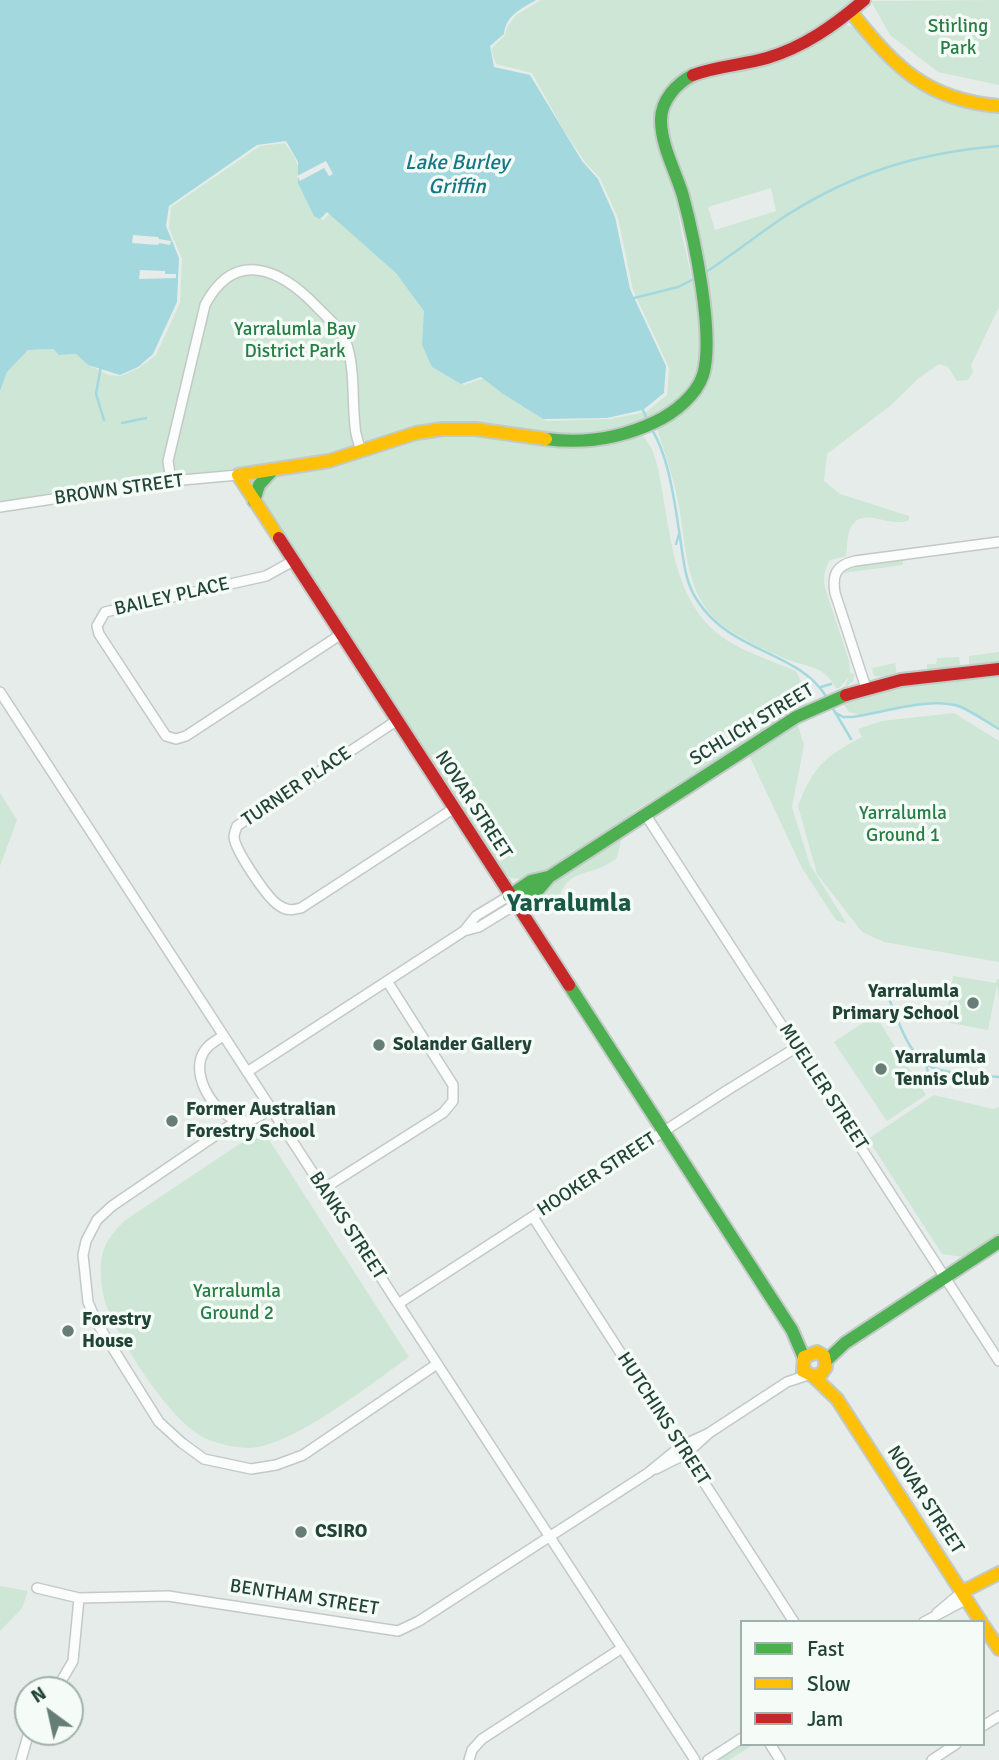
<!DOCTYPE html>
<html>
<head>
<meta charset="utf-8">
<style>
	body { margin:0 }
	#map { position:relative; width:999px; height:1760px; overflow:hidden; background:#e6ece9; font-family:Signika,sans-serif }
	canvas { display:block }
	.legend { position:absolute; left:740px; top:1620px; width:245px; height:126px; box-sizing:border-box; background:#f5fbf7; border:2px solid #a0b1ab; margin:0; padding:9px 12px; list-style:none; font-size:21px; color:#214338 }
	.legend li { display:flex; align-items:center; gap:14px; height:35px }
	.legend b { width:35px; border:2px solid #a0b1ab }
	.north { position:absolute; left:14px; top:1676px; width:70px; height:70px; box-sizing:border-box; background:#f5fbf7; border:2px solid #a0b1ab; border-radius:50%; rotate:327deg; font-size:19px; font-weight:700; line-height:28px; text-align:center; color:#214338 }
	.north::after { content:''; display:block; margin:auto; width:24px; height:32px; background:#667e76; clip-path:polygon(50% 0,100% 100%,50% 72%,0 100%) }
</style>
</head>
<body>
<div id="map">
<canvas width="999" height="1760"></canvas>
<ul class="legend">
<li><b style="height:9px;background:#4caf50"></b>Fast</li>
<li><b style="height:9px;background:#ffc107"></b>Slow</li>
<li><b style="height:9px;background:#c62828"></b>Jam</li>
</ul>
<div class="north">N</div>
</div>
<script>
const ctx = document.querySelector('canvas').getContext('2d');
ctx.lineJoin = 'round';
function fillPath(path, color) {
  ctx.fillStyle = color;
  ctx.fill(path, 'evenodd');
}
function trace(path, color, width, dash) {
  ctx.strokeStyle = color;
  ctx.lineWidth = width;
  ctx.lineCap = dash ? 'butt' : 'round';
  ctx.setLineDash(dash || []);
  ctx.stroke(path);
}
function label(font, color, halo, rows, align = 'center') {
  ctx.font = font + ' Signika,sans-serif';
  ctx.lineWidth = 7;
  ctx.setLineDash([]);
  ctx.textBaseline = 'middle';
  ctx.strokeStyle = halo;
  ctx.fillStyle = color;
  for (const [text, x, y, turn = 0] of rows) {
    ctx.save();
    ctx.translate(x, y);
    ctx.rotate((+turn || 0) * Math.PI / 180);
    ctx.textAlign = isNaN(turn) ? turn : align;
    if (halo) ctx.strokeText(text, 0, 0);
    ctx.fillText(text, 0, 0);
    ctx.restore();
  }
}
fillPath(new Path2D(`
	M 541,0 L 860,0 L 807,37 L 771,53 L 678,80 L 663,125 L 682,235 L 695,292 L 700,325 L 701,354 L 697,373 L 688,392 L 678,403 L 654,417 L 616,431 L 584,436 L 554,435 L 485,424 L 455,422 L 322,458 L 238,471 L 93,486 L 91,490 L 79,489 L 53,496 L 21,499 L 14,509 L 0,511 L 0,391 L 7,372 L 28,350 L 53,349 L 59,355 L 76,354 L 88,365 L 109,375 L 121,376 L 139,368 L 156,355 L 180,303 L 182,259 L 169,228 L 171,207 L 260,146 L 285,143 C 289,149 294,156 297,163 C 303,181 305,211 323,220 L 330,213 L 399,273 L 427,310 L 435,369 L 464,385 L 484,378 L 506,396 L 546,421 L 610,419 L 646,412 L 667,395 L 669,368 L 633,290 L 618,218 L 600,178 L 585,162 L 563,129 L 532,73 L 496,64 L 491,49 L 505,35 L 507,27 L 516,15 Z
	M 999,0 L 999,85 L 938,72 L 890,35 L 871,1 Z
	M 845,25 L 854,27 L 873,48 L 917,87 L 934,97 L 999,111 L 999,307 L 971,365 L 973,372 L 968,380 L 957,381 L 948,367 L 939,364 L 919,378 L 891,405 L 827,454 L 824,481 L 840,494 L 909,516 L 909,520 C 889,529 863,505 851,527 C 846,537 848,546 846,556 L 830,560 C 824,569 823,577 825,588 L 849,661 L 850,673 L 854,674 L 853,681 L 846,687 L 845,686 L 849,677 L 839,688 L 836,688 C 823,666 814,669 792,661 C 776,656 734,635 721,624 C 682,592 687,541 677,496 C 672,473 664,451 657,429 L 683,413 L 703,386 L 696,231 L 669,131 L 666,112 L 681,87 L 700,78 L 772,62 L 808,48 ZM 771,188 L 776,211 L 715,230 L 708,207 Z
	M 462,432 L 600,444 L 643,435 L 652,449 L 656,461 C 671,520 668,593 718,634 C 736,649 774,662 796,671 L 805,690 L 807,703 L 633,812 L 622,835 L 617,858 C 611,862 604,867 597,869 C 570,877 562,879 557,910 L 545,911 L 537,900 L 541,895 L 529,892 L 522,879 L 511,878 L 505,873 L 265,508 C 263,495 263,485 275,476 L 432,435 Z
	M 903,559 L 903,565 L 843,573 L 842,570 L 849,566 Z
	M 999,652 L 999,664 L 969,668 L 969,656 Z
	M 959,657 L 961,668 L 927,671 L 927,664 L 936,664 L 937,658 Z
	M 895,663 L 897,675 L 882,677 L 874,676 L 872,668 Z
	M 999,675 L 999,728 L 962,706 L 945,702 L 930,702 L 860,715 L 849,712 L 843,703 L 855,699 L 855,697 L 907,684 Z
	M 954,713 L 999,741 L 999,962 L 884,942 L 862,932 L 817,874 L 798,806 C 814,765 825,757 862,737 L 858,729 L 882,721 Z
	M 797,723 L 804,745 L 792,807 L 810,865 L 847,924 L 836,920 L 802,868 L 748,753 Z
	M 0,793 L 17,820 L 0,866 Z
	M 953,976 L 996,983 L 997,979 L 999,979 L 999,998 L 997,985 L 988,1030 L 945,1022 Z
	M 875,1015 L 926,1095 L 887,1121 L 834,1042 Z
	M 934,1095 L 993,1109 L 999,1107 L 999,1234 L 963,1257 L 942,1254 L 868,1139 Z
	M 262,1129 L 409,1357 C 372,1383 292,1447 249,1448 C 237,1448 218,1444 207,1439 C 171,1424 120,1342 106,1305 C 102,1293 100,1276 101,1263 C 102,1245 113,1231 127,1219 Z
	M 0,1586 L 28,1591 L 22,1608 L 0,1631 Z
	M 742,1744 L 754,1744 L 729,1760 L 719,1760 Z`), '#cee6d5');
fillPath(new Path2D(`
	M 0,0 L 536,0 C 521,9 506,15 504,34 L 490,46 L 494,67 L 530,75 L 582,161 L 598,179 L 615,217 L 630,289 L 666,366 L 664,393 L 643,410 L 607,418 L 543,419 L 503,394 L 481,377 L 461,384 L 432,367 L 422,345 L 424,311 L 396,273 L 327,212 L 320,219 L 314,216 L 298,183 L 298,162 L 286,141 L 257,145 L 169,206 L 166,226 L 179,258 L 177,302 L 153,354 L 138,367 L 120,375 L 88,365 L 76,354 L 59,355 L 53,349 L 28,350 L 7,372 L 0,391 Z`), '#a3d8de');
fillPath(new Path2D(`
	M 326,161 L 333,174 L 329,176 L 324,168 L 300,181 L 297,176 Z
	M 133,235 L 158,237 L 159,239 L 171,241 L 170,245 L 159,243 L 158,245 L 132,243 Z
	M 140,270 L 165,271 L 165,274 L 176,274 L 176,278 L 139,279 Z`), '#e6ece9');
trace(new Path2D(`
	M 703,274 C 731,256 758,234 787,215 C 855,172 918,153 999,146
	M 634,298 L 678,287 L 694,279
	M 101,366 L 96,394 L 104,420
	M 643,410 L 646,417
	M 122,423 L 146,418
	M 652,430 C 670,458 676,512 681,544 C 684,564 686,584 697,600 C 731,654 799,650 827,698
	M 676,544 L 679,534
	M 821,687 L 831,684
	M 832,707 L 851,739
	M 836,713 L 843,717 L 852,717 C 883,713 931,696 961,707 C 974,713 987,722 999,729
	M 886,991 C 896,1014 908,1059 934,1068 C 953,1075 978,1075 999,1077
	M 926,1064 L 928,1073`), '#a3d8de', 2.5);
const street = new Path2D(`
	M 171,481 L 168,461 L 205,305 C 235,248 281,269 317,307 C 328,318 342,330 347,345 C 355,371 352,399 355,426 C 355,434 359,443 361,452
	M 0,507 L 171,481 L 238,475
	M 293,561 L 266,576 L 105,612 L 97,626 L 99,634 L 166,736 L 176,739 L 186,736 L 340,635
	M 866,688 L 835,593 C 832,575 836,565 855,561 L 999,542
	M 0,692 L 695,1760
	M 396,721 L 237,826 C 236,829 234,834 234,837 C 235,850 268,900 280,906 C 287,911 293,910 301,908 L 453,809
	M 645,814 L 999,1361
	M 464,931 L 479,927 L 515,905
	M 223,1036 C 214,1042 205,1046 201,1058 C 193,1082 220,1123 247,1121 C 256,1120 264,1113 271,1109
	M 247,1072 L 464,931 L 476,916 L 509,896
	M 238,1120 L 112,1206 L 97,1220 L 86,1241 L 83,1255 L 88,1302 L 97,1323 L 159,1422 L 182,1443 L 204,1459 L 251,1469 L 276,1465 L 303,1455 L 437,1364
	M 323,1189 L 443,1113 L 453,1101 L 453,1085 L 387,981
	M 533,1217 L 794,1622
	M 398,1304 L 726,1091 L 797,1047
	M 656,1469 L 686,1454 L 708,1434
	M 37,1588 L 79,1598 L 168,1596 L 398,1631 L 419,1621 L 648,1473 L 681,1446 L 709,1433 L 787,1382 L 808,1375
	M 937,1613 L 962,1592
	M 924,1622 L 967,1599
	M 56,1690 L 73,1661 L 79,1598
	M 983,1726 L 999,1716
	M 770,1744 L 780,1760
	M 21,1760 L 29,1732
	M 469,1760 L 472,1750 L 482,1739 L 622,1648
	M 708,1760 L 742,1738
	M 932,1760 L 956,1744`);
const fast = new Path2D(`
	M 546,439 C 583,444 621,438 655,422 C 674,413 696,396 703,375 C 715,336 694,237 683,196 C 676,172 661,146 661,120 C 661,100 677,83 693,75
	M 254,501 L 259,485 L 272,471
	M 509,896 L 531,881 L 548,877
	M 515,905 L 538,890 L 549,877 L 796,717 L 846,695
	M 569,985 L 792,1330 L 804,1358
	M 826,1361 L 845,1343 L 999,1242`);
const slow = new Path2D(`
	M 851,12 C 895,67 926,100 999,106
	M 279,538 L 238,475 L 329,461 L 416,433 L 443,429 L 475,429 L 546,439
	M 813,1376 L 821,1374 L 826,1367 L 824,1356 L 817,1352 L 804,1357 L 803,1371 L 813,1376 L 837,1399 L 981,1622
	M 962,1592 L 999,1573
	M 983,1625 L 999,1649`);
const jam = new Path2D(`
	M 693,75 C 717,66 743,65 767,58 C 804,47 835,25 864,0
	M 279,538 L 569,985
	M 846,695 L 901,680 L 999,669`);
trace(street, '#c3c9c6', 12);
trace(fast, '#c1cac6', 16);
trace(slow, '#c1cac6', 16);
trace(jam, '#c1cac6', 16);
trace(street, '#fbfcfc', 9);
trace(fast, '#4caf50', 12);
trace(slow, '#ffc107', 12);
trace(jam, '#c62828', 12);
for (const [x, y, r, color] of [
	[973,1003,7,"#667e76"],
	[379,1045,7,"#667e76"],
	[881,1069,7,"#667e76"],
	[172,1121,7,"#667e76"],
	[68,1331,7,"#667e76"],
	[301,1532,7,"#667e76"]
]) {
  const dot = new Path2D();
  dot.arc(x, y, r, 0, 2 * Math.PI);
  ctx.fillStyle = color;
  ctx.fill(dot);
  trace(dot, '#f5fbf7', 2.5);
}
label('19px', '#267e45', '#f5fbf7', [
	["Stirling",958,27],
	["Park",958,49],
	["Yarralumla Bay",295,330],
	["District Park",295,352],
	["Yarralumla",903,814],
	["Ground 1",903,836],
	["Yarralumla",237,1292],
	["Ground 2",237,1314]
]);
label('19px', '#214338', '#f5fbf7', [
	["BROWN STREET",119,490,-8],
	["BAILEY PLACE",172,597,-13],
	["SCHLICH STREET",752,725,-31],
	["TURNER PLACE",297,787,-34],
	["NOVAR STREET",473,805,57],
	["MUELLER STREET",823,1087,57],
	["HOOKER STREET",597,1175,-33],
	["BANKS STREET",347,1226,57],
	["HUTCHINS STREET",663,1419,57],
	["NOVAR STREET",925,1500,57],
	["BENTHAM STREET",304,1598,9]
]);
label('bold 19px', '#214338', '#f5fbf7', [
	["Yarralumla",959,992,"right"],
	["Primary School",959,1014,"right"],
	["Solander Gallery",393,1045],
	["Yarralumla",895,1058],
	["Tennis Club",895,1080],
	["Former Australian",186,1110],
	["Forestry School",186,1132],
	["Forestry",82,1320],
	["House",82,1342],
	["CSIRO",315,1532]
], 'left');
label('italic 21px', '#137786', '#f5fbf7', [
	["Lake Burley",457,163],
	["Griffin",457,187]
]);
label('bold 26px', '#1a5846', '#f5fbf7', [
	["Yarralumla",569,904]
]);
</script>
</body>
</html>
